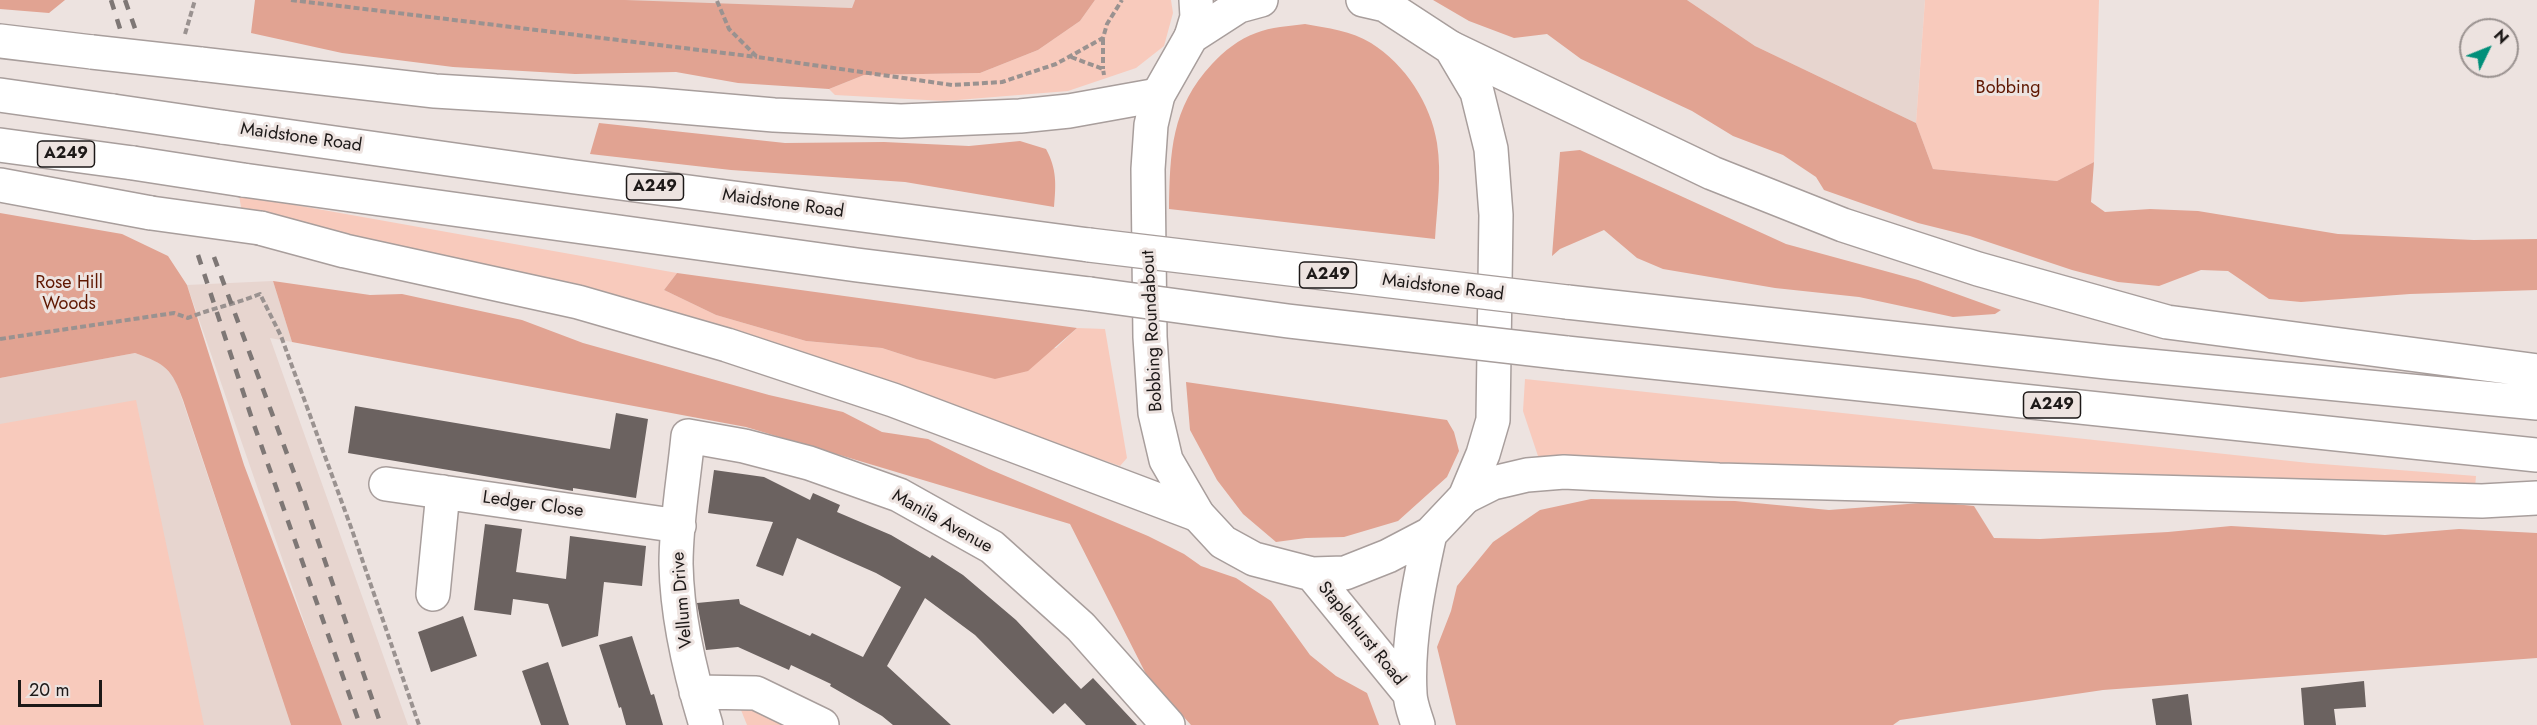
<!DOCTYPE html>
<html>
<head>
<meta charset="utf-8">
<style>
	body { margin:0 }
	#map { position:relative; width:2537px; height:725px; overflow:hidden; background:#ede3e0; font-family:Jost,sans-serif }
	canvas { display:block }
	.north { position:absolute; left:2459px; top:18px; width:60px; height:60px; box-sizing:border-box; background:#ede3e0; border:2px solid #9a9290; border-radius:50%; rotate:47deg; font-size:16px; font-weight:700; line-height:24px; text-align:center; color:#1d1918 }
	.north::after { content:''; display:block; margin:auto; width:21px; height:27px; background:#008f7a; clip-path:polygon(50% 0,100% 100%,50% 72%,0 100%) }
	.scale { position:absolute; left:18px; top:680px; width:84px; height:27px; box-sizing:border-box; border:3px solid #1d1918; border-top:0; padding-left:8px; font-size:18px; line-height:21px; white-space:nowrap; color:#1d1918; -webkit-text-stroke:4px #ede3e0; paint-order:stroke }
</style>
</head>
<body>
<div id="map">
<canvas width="2537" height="725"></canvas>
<div class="north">N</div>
<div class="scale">20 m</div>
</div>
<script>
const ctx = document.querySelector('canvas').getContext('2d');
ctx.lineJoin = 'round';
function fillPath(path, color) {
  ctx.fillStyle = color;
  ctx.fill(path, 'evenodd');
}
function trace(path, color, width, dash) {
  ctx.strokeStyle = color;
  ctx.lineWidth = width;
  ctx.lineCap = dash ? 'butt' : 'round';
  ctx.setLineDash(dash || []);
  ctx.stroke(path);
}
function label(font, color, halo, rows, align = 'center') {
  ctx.font = font + ' Jost,sans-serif';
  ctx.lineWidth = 6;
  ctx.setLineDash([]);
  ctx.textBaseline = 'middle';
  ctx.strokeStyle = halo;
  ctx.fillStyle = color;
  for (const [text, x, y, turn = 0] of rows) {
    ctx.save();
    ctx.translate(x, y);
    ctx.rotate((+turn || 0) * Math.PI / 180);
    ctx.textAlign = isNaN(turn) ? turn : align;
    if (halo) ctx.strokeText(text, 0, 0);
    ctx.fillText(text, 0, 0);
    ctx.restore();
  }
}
fillPath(new Path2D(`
	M 527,0 L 855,0 L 852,8 Z
	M 1687,0 L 1925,0 L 1916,123 L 1755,46 Z
	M 273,281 L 292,342 L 270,338 L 408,725 L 340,725 L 187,285 Z
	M 135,353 L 155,360 L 170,370 L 175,378 L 291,725 L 0,725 L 0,378 Z`), '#e7d5cf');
fillPath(new Path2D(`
	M 1095,0 L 1171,0 L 1173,13 L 1164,46 L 1136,68 L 1068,91 L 945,101 L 835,95 L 829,89 L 864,75 L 980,73 L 1038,50 L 1080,21 Z
	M 1925,0 L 2099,0 L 2094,162 L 2057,181 L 1933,169 L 1916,123 Z
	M 239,195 L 677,273 L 664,290 L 716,315 L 806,341 L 882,348 L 916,359 L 1056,348 L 1077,328 L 1105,329 L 1127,458 L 1120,466 L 674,313 L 242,213 Z
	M 1525,379 L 2309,463 L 2476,476 L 2475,488 L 1539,459 L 1523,411 Z
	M 136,400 L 204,725 L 0,725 L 0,424 Z
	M 739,705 L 805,725 L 747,725 Z`), '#f8cabc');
fillPath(new Path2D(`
	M 0,0 L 65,0 L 49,13 L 0,9 Z
	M 255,0 L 625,0 L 852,8 L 855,0 L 1095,0 L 1080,21 L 1038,50 L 980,73 L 864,75 L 829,89 L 738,83 L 676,72 L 575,74 L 453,67 L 342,53 L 251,33 Z
	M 1433,0 L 1687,0 L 1755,46 L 1916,123 L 1933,169 L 2057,181 L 2094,162 L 2091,202 L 2105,212 L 2150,209 L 2198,211 L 2338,234 L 2474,240 L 2537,239 L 2537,290 L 2410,294 L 2301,302 L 2269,299 L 2228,271 L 2201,270 L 2159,286 L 2118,282 L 2072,270 L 1970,236 L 1918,223 L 1824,190 L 1816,177 L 1783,155 L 1733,136 L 1692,111 L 1581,59 L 1547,34 L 1514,38 L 1469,21 Z
	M 1305,24 C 1327,28 1352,31 1371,43 C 1405,64 1431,104 1437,143 C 1442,175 1437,207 1435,239 L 1169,209 C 1170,152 1171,108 1212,64 C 1224,51 1239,39 1256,33 C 1271,27 1289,26 1305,24 Z
	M 599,123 L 785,143 L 884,142 L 969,146 L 1020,141 L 1046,149 C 1057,169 1056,185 1054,207 L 905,182 L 731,170 L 590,154 Z
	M 1580,150 L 1786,244 L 1918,280 L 2001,310 L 1995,314 L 1953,317 L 1859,297 L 1775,288 L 1663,269 L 1637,258 L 1604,230 L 1560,249 L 1552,256 L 1560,152 Z
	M 0,213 L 122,234 L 168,256 L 187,285 L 244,465 L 342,725 L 291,725 L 183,400 C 172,369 166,364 135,353 L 0,378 Z
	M 677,273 L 1077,328 L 1028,371 L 995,379 L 916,359 L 882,348 L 806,341 L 716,315 L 664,290 Z
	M 273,281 L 370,295 L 402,294 L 522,320 L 583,343 L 769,395 L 843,412 L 882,432 L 928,439 L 989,469 L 1148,536 L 1184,554 L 1201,566 L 1236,578 L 1271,601 L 1310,655 L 1336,676 L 1367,693 L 1379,725 L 1191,725 L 1147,676 L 1070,524 L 746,427 L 292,342 Z
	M 1186,382 L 1447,420 L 1454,432 L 1459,451 L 1447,477 L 1398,521 L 1344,537 L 1306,538 L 1276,542 L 1243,514 L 1217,480 L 1190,430 Z
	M 1591,499 L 1735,501 L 1829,510 L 1934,502 L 1974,506 L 1994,538 L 2040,539 L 2168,532 L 2231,526 L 2385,535 L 2459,529 L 2537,533 L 2537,658 L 2103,690 L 1900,720 L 1893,725 L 1456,725 L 1437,647 L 1451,611 L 1457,586 L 1493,542 L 1540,510 Z`), '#e1a392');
fillPath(new Path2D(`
	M 355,406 L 610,449 L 616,413 L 648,419 L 636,498 L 573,488 L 573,491 L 348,453 Z
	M 714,470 L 764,477 L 810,500 L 813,493 L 840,505 L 837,512 L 891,535 L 930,558 L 932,555 L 963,575 L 1016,620 L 1081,689 L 1093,678 L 1137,725 L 1086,725 L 1065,703 L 1053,714 L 975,635 L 925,598 L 887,666 L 951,725 L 893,725 L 882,716 L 830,686 L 831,684 L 791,665 L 789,670 L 738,647 L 706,650 L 697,603 L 739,599 L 740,604 L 810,636 L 812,633 L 863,657 L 901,587 L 876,573 L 797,538 L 783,576 L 756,566 L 773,522 L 708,513 Z
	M 485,524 L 522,529 L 516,572 L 566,579 L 570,536 L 646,546 L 642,586 L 604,582 L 598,636 L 562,647 L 548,604 L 513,599 L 511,615 L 474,610 Z
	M 463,616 L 477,656 L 431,672 L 418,632 Z
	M 632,636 L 651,695 L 654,694 L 663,725 L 626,725 L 621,707 L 619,708 L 599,645 Z
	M 548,662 L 569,725 L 541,725 L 522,671 Z
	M 2364,681 L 2366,707 L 2334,709 L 2336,725 L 2304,725 L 2301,688 Z
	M 2188,694 L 2192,725 L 2156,725 L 2152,699 Z`), '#6b6260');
const minor = new Path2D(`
	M 1191,37 L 1197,17 L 1196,0
	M 386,484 L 679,526
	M 433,594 L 443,492
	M 696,692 L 756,693 L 822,725
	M 706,725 C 690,673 677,619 676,564 C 676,522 684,478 688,436 L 744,446 L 809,463 L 899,495 L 992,547 L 1081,627 L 1168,725`);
const major = new Path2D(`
	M 1261,0 L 1239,6 L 1191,37 L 1158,95 L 1151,125 L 1148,169 L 1150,337 L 1155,413 L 1166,460 L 1198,515 L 1223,542 L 1254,559 L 1312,574 L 1345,573 L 1388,556 L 1430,534 L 1465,497 L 1483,454 L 1493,420 L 1496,215 L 1491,149 L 1477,92 L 1451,48 L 1385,5 L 1363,0
	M 1312,574 L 1410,694
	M 1418,725 C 1415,715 1410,703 1410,693 C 1407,642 1419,583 1430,534`);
const highway = new Path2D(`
	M 0,41 L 92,52
	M 1451,48 L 1712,173 L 1843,225 L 1978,269 L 2167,322 L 2537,371
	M 200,64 L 435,91 L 647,104 L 774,115 L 901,121 L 1020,116 L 1069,111 L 1158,95
	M 0,95 L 113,111
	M 222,127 L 575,177 L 1089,245
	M 0,145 L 133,163
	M 243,180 L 857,265 L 1090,294
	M 0,185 L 151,213
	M 260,228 L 345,251 L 578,302 L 727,345 L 893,400 L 1198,515
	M 1567,302 L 2107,362 L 2537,403
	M 1566,353 L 2537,455
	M 1465,497 L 1493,483 L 1527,475 L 1564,472 L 1719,480 L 2482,501 L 2537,498`);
trace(minor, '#a89e9c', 36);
trace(major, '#a89e9c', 36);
trace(highway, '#a89e9c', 36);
trace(new Path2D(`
	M 291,0 L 757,57
	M 717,1 L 729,29 L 757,57 L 952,85 L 1002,82 L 1056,64 L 1103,38 L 1107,24 L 1122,0
	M 185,34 L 195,0
	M 1103,39 L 1103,69
	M 1071,57 L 1103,69 L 1104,75
	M 0,339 L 174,313 L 188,318 C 212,308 236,304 260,294 L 281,336 L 352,530 L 419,725`), '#9a9290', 4, [6, 3]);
trace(minor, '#fff', 33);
trace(major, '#fff', 33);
trace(highway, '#fff', 33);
trace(new Path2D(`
	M 111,0 L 122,35
	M 125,0 L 138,37
	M 198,255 L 253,422 L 360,725
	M 214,257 L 303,497 L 381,725`), '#7e7775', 4.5, [10, 10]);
const highwayBridge = new Path2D(`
	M 92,52 L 200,64
	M 113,111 L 222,127
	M 133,163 L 243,180
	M 151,213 L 260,228
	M 1089,245 L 1567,302
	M 1090,294 L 1288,321 L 1566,353`);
trace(highwayBridge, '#a89e9c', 36, []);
trace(highwayBridge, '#fff', 33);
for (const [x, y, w] of [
	[66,154,57],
	[655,187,57],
	[1328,275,57],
	[2052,405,57]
]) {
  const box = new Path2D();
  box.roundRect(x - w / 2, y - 13, w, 26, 4.5);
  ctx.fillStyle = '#ede3e0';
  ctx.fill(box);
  trace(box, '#1d1918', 1.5);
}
label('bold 16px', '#1d1918', null, [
	["A249",66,154],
	["A249",655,187],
	["A249",1328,275],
	["A249",2052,405]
]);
label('18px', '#5f1701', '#ede3e0', [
	["Bobbing",2008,89],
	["Rose Hill",69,284],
	["Woods",69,305]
]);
label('18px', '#1d1918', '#ede3e0', [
	["Maidstone Road",301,138,8],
	["Maidstone Road",783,204,8],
	["Maidstone Road",1443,288,7],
	["Bobbing Roundabout",1153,331,-93],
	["Ledger Close",533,505,8],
	["Manila Avenue",942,522,29],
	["Vellum Drive",683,600,-95],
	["Staplehurst Road",1361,634,51]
]);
</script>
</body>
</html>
